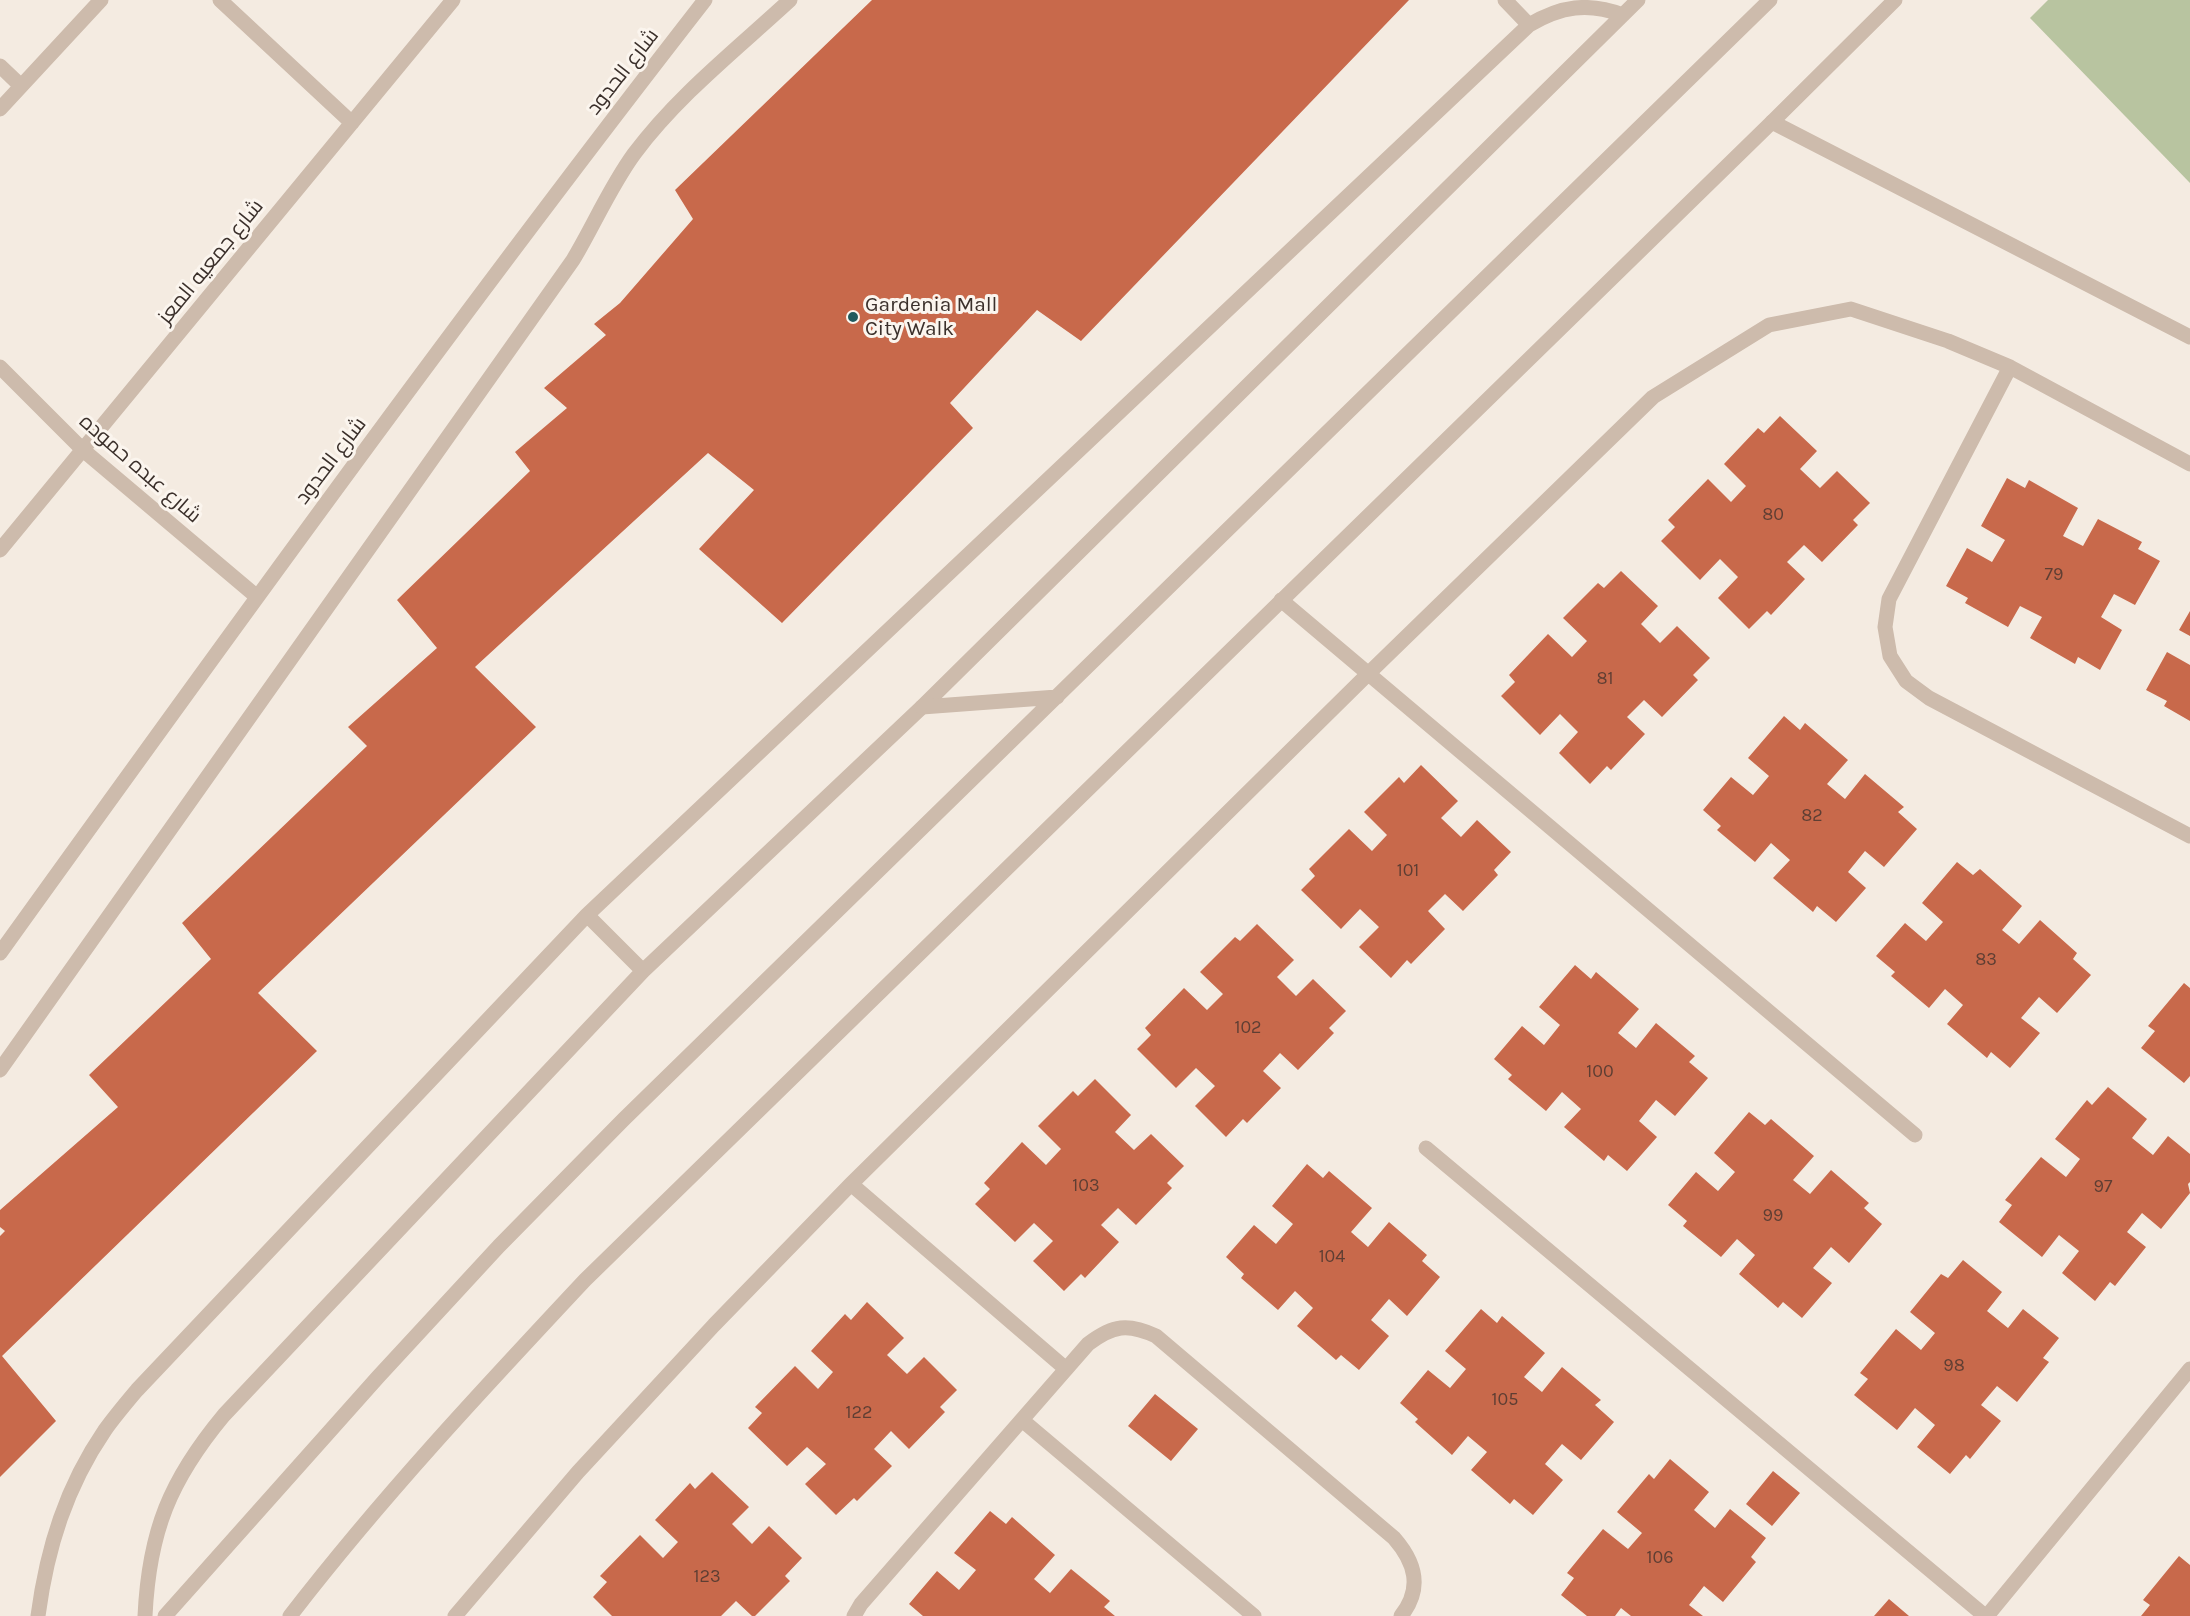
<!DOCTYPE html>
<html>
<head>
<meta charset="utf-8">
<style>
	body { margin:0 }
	canvas { display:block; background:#f4ebe1 }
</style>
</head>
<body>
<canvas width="2190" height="1616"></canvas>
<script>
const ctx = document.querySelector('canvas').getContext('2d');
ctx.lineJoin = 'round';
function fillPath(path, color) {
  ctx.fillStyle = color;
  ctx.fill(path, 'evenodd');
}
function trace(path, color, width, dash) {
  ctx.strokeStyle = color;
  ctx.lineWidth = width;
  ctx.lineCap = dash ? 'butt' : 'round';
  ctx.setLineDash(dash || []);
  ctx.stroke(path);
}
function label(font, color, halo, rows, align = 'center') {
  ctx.font = font + ' Karla,Cairo,sans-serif';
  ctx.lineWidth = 6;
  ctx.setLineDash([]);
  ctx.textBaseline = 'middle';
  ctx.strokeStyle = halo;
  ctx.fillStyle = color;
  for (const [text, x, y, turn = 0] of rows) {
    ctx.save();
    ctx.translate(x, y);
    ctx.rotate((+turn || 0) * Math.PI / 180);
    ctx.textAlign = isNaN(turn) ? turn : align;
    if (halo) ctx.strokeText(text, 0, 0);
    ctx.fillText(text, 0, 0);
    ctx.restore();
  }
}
fillPath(new Path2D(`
	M 2048,0 L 2190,0 L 2190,183 L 2030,18 Z`), '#b8c4a0');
fillPath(new Path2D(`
	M 872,0 L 1409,0 L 1081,341 L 1037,310 L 950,403 L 973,428 L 782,623 L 699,549 L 754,490 L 708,453 L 475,667 L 536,727 L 258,993 L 317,1051 L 2,1356 L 56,1421 L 0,1477 L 0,1236 L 5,1231 L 0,1227 L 0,1210 L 118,1107 L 89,1075 L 211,959 L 182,923 L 367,746 L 348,727 L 437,648 L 397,600 L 530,471 L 515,452 L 567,408 L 544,388 L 606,335 L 594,324 L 620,303 L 693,219 L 675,190 Z
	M 1780,416 L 1817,451 L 1800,469 L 1820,488 L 1837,471 L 1870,503 L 1853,520 L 1858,525 L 1822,562 L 1804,545 L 1787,562 L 1805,579 L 1771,615 L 1767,611 L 1749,629 L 1718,598 L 1738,577 L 1720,559 L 1700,580 L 1661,541 L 1675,527 L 1668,520 L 1708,479 L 1731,502 L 1746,486 L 1724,464 L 1758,428 L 1764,433 Z
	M 2007,478 L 2025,488 L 2029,480 L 2078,508 L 2063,536 L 2083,546 L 2098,519 L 2142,542 L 2138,549 L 2160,561 L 2135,605 L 2114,594 L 2101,617 L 2122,630 L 2100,670 L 2078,657 L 2075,664 L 2030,638 L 2042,617 L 2020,606 L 2008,627 L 1965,603 L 1968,598 L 1946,586 L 1967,548 L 1992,562 L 2005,540 L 1981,526 Z
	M 1621,571 L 1658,606 L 1641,624 L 1660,643 L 1677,626 L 1710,658 L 1693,675 L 1698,680 L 1662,717 L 1644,700 L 1627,717 L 1645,734 L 1611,770 L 1607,766 L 1590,784 L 1559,753 L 1578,732 L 1560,714 L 1540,735 L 1501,696 L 1515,682 L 1509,675 L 1548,634 L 1572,657 L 1587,641 L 1563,618 L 1598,583 L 1604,588 Z
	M 2190,611 L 2190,636 L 2179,630 Z
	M 2167,652 L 2190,665 L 2190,721 L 2164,706 L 2167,701 L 2146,690 Z
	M 1784,716 L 1800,730 L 1805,723 L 1848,760 L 1827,784 L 1845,799 L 1865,774 L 1904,807 L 1898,812 L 1917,829 L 1884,867 L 1865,851 L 1848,872 L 1866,888 L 1836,922 L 1817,906 L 1813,912 L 1773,878 L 1790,860 L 1771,843 L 1755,862 L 1717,830 L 1721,826 L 1703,810 L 1731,777 L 1753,795 L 1769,776 L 1748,758 Z
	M 1421,765 L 1458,801 L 1441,818 L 1461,837 L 1477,820 L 1511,852 L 1494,870 L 1498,875 L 1463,911 L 1445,894 L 1428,911 L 1445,929 L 1411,964 L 1407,960 L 1391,978 L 1359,947 L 1379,927 L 1360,909 L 1341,929 L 1301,890 L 1315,876 L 1309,869 L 1349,829 L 1372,851 L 1387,835 L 1364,812 L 1399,777 L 1404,783 Z
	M 1957,862 L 1973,875 L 1980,869 L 2022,906 L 2002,930 L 2019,944 L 2040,920 L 2077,953 L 2073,959 L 2091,975 L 2057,1013 L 2039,997 L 2021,1018 L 2040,1033 L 2010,1068 L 1991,1052 L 1987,1058 L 1947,1024 L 1963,1005 L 1945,989 L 1929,1008 L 1891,976 L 1895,972 L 1876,956 L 1905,923 L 1926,941 L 1943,922 L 1922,903 Z
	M 1257,924 L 1294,960 L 1277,977 L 1296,996 L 1313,979 L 1346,1011 L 1329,1028 L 1334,1033 L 1298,1070 L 1280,1053 L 1263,1071 L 1281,1088 L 1247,1123 L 1243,1119 L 1226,1137 L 1195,1106 L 1215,1086 L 1196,1068 L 1176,1088 L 1137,1049 L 1151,1035 L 1145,1028 L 1184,988 L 1207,1010 L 1223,994 L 1200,972 L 1235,937 L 1240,941 Z
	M 1575,965 L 1591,979 L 1596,972 L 1639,1009 L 1618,1033 L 1636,1048 L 1656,1023 L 1695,1056 L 1689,1062 L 1708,1078 L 1675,1116 L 1656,1100 L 1639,1121 L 1657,1137 L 1627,1171 L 1608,1155 L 1604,1161 L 1564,1127 L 1581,1109 L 1562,1092 L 1546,1111 L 1508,1079 L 1512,1075 L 1494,1059 L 1522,1026 L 1544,1045 L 1560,1025 L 1539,1007 Z
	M 2184,983 L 2190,988 L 2190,1076 L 2184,1083 L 2141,1048 L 2155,1031 L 2148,1026 Z
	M 1095,1079 L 1131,1115 L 1115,1132 L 1134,1150 L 1151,1134 L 1184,1166 L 1167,1183 L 1172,1188 L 1136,1225 L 1118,1208 L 1101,1225 L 1119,1242 L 1085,1278 L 1081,1274 L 1064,1291 L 1033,1261 L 1053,1241 L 1034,1223 L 1015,1242 L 975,1204 L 990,1189 L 984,1183 L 1022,1142 L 1046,1165 L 1061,1149 L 1038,1126 L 1073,1091 L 1078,1096 Z
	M 2108,1087 L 2147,1119 L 2132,1138 L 2153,1155 L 2168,1136 L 2190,1154 L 2190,1182 L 2188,1184 L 2190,1193 L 2161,1229 L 2142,1213 L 2127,1232 L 2146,1247 L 2115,1286 L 2110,1282 L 2095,1301 L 2062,1273 L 2079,1251 L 2059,1235 L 2042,1257 L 1999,1222 L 2012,1205 L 2005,1200 L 2041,1157 L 2066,1177 L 2080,1159 L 2055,1139 L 2087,1100 L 2092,1105 Z
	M 1749,1112 L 1765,1125 L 1771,1119 L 1814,1156 L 1793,1180 L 1810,1194 L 1831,1170 L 1869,1203 L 1864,1208 L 1882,1224 L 1849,1263 L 1831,1247 L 1813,1268 L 1832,1283 L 1802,1318 L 1783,1302 L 1778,1308 L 1739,1274 L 1755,1255 L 1737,1239 L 1721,1257 L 1683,1226 L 1687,1221 L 1668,1205 L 1696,1172 L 1718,1191 L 1735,1172 L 1714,1153 Z
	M 1307,1164 L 1323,1178 L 1329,1171 L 1372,1208 L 1351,1232 L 1368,1247 L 1389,1222 L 1427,1255 L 1422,1261 L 1440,1277 L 1407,1316 L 1389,1299 L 1371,1320 L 1389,1336 L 1359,1370 L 1341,1355 L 1336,1360 L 1297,1326 L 1313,1308 L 1295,1291 L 1278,1310 L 1241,1278 L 1244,1274 L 1226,1257 L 1254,1225 L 1276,1244 L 1293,1224 L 1272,1206 Z
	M 1963,1260 L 2002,1292 L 1987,1311 L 2008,1328 L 2023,1309 L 2059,1338 L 2043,1358 L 2049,1362 L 2017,1402 L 1997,1386 L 1981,1405 L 2001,1421 L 1970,1459 L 1966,1455 L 1950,1474 L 1917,1447 L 1935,1425 L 1915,1408 L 1897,1430 L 1854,1395 L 1868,1379 L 1860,1373 L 1896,1329 L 1921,1350 L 1935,1333 L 1910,1312 L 1941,1274 L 1948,1278 Z
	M 867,1302 L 904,1338 L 887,1355 L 907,1374 L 924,1357 L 957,1390 L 940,1407 L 945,1412 L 909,1449 L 891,1431 L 874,1449 L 892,1466 L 857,1501 L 854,1498 L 836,1515 L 805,1484 L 826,1464 L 807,1447 L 787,1466 L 748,1428 L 762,1413 L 755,1407 L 795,1366 L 818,1389 L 833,1372 L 811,1351 L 845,1314 L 851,1320 Z
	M 1481,1309 L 1497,1323 L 1502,1316 L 1545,1353 L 1524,1377 L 1542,1392 L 1562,1367 L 1601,1400 L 1595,1405 L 1614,1422 L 1581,1460 L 1562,1444 L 1545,1464 L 1563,1480 L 1533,1515 L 1514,1499 L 1510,1504 L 1471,1470 L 1487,1452 L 1468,1436 L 1452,1455 L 1415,1422 L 1418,1419 L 1400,1403 L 1428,1370 L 1450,1388 L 1466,1369 L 1445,1351 Z
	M 1155,1394 L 1198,1429 L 1171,1461 L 1128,1426 Z
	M 1670,1459 L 1709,1492 L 1694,1510 L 1715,1528 L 1730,1509 L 1766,1538 L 1751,1557 L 1756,1562 L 1723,1602 L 1704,1586 L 1689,1605 L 1703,1616 L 1631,1616 L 1621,1608 L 1615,1616 L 1587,1616 L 1561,1595 L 1574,1578 L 1567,1573 L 1603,1529 L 1628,1549 L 1642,1533 L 1617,1512 L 1649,1474 L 1654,1479 Z
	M 1773,1471 L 1800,1493 L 1772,1526 L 1746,1504 Z
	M 712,1472 L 749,1507 L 732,1524 L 752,1544 L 769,1526 L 802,1558 L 785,1576 L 790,1581 L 755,1616 L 752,1616 L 736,1601 L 721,1616 L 612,1616 L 593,1597 L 607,1582 L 600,1576 L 640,1535 L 663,1558 L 678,1542 L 655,1520 L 690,1483 L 695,1489 Z
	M 990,1511 L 1006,1524 L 1012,1517 L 1055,1555 L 1034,1579 L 1050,1593 L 1071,1569 L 1110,1601 L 1104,1607 L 1115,1616 L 923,1616 L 909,1604 L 937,1571 L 959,1590 L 976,1570 L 954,1553 Z
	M 2179,1556 L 2190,1565 L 2190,1616 L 2141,1616 L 2150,1605 L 2143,1600 Z
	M 1889,1599 L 1909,1616 L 1874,1616 Z`), '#c8694b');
trace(new Path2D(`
	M 1505,0 L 1529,25
	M 587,915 L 643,971
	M 0,1070 L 573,260 C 594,225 610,187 634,154 C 678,95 737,49 790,0
	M 38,1616 C 47,1548 66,1487 105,1430 C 115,1416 126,1403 137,1390 L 587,915 L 1529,25 C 1561,6 1588,2 1623,15
	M 145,1616 C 149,1531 170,1480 224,1415 L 643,971 L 922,707 L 1638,0`), '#cdbbac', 15);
trace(new Path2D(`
	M 220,0 L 352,123
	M 0,66 L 21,86
	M 0,109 L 101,0
	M 1772,122 L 2190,337
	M 0,367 L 83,450 L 256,596
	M 2010,367 L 1889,599 L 1885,627 L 1890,656 L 1906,681 L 1929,698 L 2190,836
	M 0,550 L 453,0
	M 1281,600 L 1915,1135
	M 0,953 C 231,632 462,312 705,0
	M 1426,1148 L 1985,1616
	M 851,1184 L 1066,1369
	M 1022,1420 L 1254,1616
	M 455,1616 L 578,1472 L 714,1325 L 851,1184 L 1369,673 L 1653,397 L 1769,325 L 1851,309 L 1948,341 L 2010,367 L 2190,464
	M 854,1616 L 861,1604 L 1088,1344 C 1113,1325 1128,1323 1156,1336 L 1394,1538 C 1415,1562 1423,1588 1401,1616
	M 1987,1616 L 2190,1369`), '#cdbbac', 15);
trace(new Path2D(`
	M 922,707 L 1057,697
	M 165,1616 L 378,1377 L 499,1246 L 624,1119 L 1770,0
	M 290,1616 C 381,1498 483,1389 585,1280 L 1772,122 L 1895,0`), '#cdbbac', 15);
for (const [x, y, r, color] of [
	[853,317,6,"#1f5a5e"]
]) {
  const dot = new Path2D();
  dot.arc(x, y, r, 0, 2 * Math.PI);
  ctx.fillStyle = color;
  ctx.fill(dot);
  trace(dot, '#fbf5ee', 2);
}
label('18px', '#5e3e33', null, [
	["80",1773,515],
	["79",2054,575],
	["81",1605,679],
	["82",1812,816],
	["101",1408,871],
	["83",1986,960],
	["102",1248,1028],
	["100",1600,1072],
	["103",1086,1186],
	["97",2103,1187],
	["99",1773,1216],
	["104",1332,1257],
	["98",1954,1366],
	["105",1505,1400],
	["122",859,1413],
	["106",1660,1558],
	["123",707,1577]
]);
label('21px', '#3b302b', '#fbf5ee', [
	["شارع الحدود",623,72,-52],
	["شارع جمعيه المعز",211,262,-51],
	["شارع الحدود",331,461,-53],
	["شارع عبده حموده",140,469,41]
]);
label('21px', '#3b302b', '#fbf5ee', [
	["Gardenia Mall",865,305],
	["City Walk",865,329]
], 'left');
</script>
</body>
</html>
